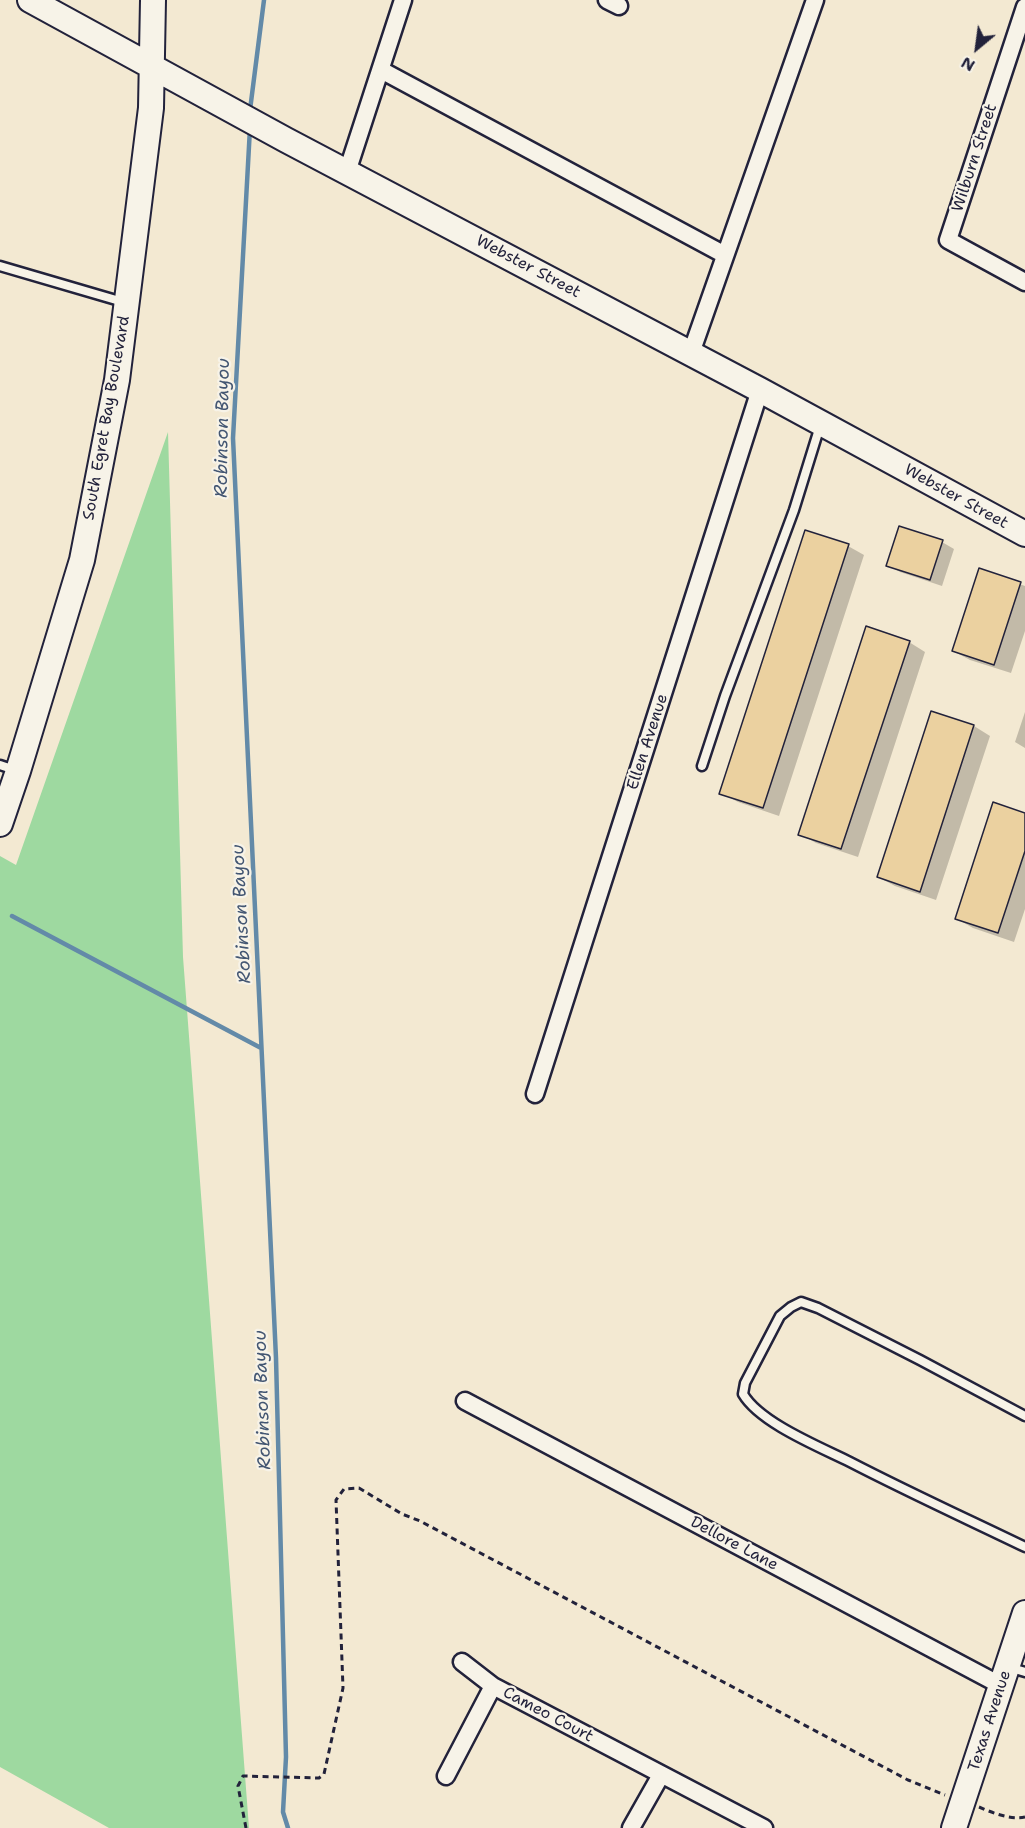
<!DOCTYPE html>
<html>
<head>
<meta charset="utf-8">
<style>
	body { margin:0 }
	#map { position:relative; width:1025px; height:1828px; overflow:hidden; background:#f3e9d2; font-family:"Shantell Sans",sans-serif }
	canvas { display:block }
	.north { position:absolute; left:947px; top:18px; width:60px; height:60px; -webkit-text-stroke:4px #f7f3e8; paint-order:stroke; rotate:209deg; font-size:16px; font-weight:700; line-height:24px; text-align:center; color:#22223b }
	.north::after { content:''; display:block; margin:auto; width:21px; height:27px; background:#22223b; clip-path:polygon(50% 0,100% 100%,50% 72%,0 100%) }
</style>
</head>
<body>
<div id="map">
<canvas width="1025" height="1828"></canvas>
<div class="north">N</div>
</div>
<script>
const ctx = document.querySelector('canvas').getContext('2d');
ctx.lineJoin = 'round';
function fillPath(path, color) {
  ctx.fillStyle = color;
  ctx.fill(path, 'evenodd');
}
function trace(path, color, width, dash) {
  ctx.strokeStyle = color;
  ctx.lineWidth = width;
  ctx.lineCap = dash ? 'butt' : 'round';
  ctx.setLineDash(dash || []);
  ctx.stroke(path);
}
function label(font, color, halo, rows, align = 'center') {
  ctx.font = font + ' "Shantell Sans",sans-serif';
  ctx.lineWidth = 4.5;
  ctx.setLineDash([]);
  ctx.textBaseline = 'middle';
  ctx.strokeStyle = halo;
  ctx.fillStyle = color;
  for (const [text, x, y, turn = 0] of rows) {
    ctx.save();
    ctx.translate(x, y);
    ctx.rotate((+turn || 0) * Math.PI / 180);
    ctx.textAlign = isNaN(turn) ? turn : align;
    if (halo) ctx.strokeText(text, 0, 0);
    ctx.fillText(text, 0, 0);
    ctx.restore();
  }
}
fillPath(new Path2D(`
	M 168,432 L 183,957 L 249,1828 L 109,1828 L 0,1767 L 0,856 L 16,865 Z`), '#9ed9a0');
fillPath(new Path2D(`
	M 942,542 L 954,549 L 942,586 L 900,572 L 888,565 Z
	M 848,546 L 864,555 L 779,816 L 738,802 L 721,793 Z
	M 980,570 L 1025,586 L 1025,631 L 1011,673 L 970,660 L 953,651 Z
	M 909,642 L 925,652 L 858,857 L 816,843 L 800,834 Z
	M 1025,712 L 1025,748 L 1015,742 Z
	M 932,713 L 974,726 L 990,736 L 936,900 L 895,886 L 878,877 Z
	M 1025,815 L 1025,909 L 1014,942 L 973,928 L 957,919 Z`), '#0003');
trace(new Path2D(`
	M 250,110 L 264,0
	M 250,128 L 233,438 L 276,1358 L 286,1757 L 283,1812 L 288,1828
	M 12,916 L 261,1048`), '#638aa8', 4.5);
const building = new Path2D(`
	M 899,526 L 943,540 L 930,580 L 886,566 Z
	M 805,530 L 849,544 L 763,808 L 719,794 Z
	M 979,568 L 1021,582 L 994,665 L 952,651 Z
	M 866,626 L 910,641 L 841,849 L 798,835 Z
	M 931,711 L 974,725 L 920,892 L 877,877 Z
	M 993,802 L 1025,813 L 1025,851 L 998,933 L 955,919 Z`);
fillPath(building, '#ebd1a0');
trace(building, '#22223b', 1.5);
const lane = new Path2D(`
	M 0,266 L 123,302
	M 0,765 L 15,770
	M 702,766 L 725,696 L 794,510 L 820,426
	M 1025,1416 L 920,1360 L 818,1308 L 801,1302 L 791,1307 L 780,1316 L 745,1383 L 743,1394 C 760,1423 820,1447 850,1462 C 908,1492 967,1519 1025,1547
	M 1008,1667 L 1025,1672`);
const street = new Path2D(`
	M 607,0 L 619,6
	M 1025,7 L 948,240 L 1025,282
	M 381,70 L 725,255
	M 347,172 L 403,0
	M 691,353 L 815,0
	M 535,1094 L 760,390
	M 465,1401 L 1002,1686
	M 462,1662 L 493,1686 L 764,1828
	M 446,1776 L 493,1686
	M 631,1828 L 661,1775`);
const secondary = new Path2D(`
	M 30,0 L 286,140 L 760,390 L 1025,534
	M 0,824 L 18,771 L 82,560 L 117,380 L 151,108 L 153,0
	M 954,1828 L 1025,1613`);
trace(lane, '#22223b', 13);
trace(street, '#22223b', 21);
trace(secondary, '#22223b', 28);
trace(new Path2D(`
	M 979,1807 C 993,1813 1010,1820 1025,1817
	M 246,1828 L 238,1786 L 243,1776 L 319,1778 L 324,1774 L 343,1688 L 336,1500 L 344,1489 L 359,1488 L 402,1514 L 420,1521 L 908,1780 L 945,1795`), '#22223b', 3, [6, 4.5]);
trace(lane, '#f7f3e8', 8);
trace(street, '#f7f3e8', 16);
trace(secondary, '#f7f3e8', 24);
label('16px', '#22223b', '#f7f3e8', [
	["Wilburn Street",975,158,-72],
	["Webster Street",528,267,28],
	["South Egret Bay Boulevard",107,418,-80],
	["Webster Street",956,497,29],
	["Ellen Avenue",648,742,-72],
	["Dellore Lane",734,1544,28],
	["Cameo Court",548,1715,28],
	["Texas Avenue",990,1721,-72]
]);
label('italic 18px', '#435672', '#f7f3e8', [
	["Robinson Bayou",223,428,-89],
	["Robinson Bayou",242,914,-93],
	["Robinson Bayou",263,1400,-92]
]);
</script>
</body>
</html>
